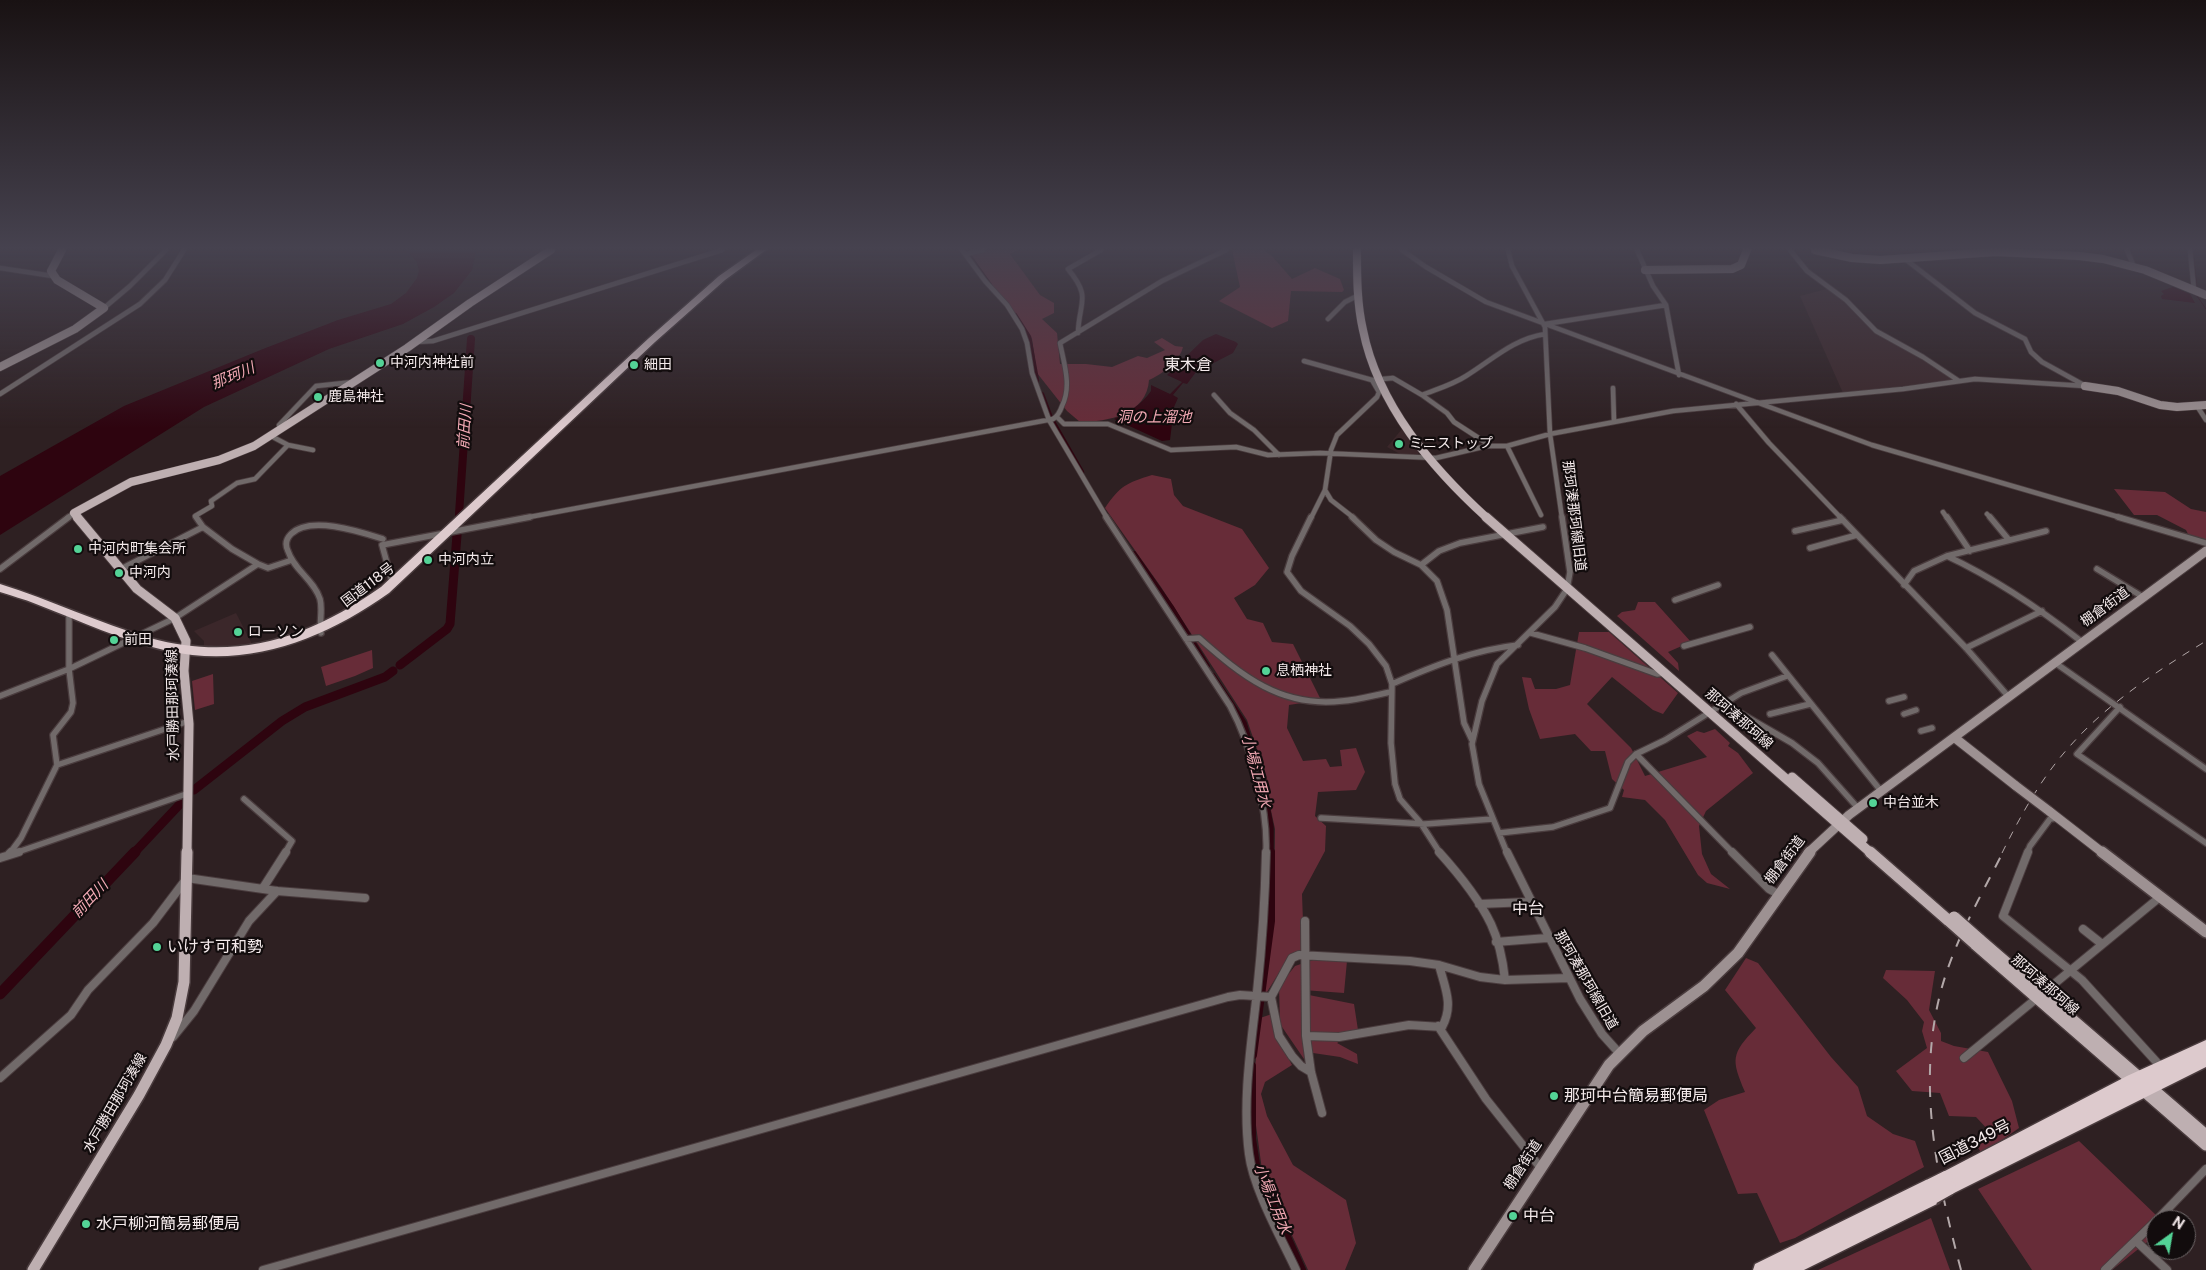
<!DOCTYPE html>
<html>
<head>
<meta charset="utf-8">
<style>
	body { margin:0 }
	#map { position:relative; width:2206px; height:1270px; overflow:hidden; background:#2e2022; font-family:"Public Sans",sans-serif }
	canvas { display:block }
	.north { position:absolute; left:2146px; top:1210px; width:50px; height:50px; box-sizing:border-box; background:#120c0d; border:1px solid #6c6566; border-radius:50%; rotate:32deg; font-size:14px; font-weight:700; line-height:20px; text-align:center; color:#f4eaeb }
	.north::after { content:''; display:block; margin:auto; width:18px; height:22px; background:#53d396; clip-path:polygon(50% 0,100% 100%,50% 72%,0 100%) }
</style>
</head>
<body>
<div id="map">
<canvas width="2206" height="1270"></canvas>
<div class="north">N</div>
</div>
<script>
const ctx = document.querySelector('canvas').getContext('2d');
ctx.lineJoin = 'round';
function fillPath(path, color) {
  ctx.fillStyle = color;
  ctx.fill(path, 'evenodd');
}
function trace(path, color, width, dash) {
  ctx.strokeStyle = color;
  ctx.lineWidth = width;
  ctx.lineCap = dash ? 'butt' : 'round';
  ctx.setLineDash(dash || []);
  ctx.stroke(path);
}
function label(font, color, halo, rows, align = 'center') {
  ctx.font = font + ' "Public Sans","Noto Sans JP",sans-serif';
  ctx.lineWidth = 4.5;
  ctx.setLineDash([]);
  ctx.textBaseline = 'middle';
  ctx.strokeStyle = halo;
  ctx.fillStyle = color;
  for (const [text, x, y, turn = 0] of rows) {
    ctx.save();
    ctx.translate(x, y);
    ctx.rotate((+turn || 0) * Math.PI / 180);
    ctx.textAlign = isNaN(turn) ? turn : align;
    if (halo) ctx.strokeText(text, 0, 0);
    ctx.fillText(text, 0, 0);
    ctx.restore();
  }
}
fillPath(new Path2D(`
	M 1830,288 L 1842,297 L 1868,326 L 1955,380 L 1843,393 L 1800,296 Z
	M 1402,429 L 1420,451 L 1418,454 L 1400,454 L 1387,447 Z
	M 236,613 L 252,644 L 207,648 L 204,646 L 204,641 L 194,631 Z`), '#3b272a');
fillPath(new Path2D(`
	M 987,250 L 1018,250 L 1010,254 L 1040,295 L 1054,303 L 1054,313 L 1042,319 L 1057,333 L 1060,364 L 1086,364 L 1112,367 L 1138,356 L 1147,358 L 1165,350 L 1154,342 L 1162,338 L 1175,346 L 1183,347 C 1180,361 1161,375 1149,380 C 1147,414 1108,422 1080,422 L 1067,411 L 1037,373 L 1032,339 L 1009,305 L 990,283 L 971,254 Z
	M 1232,250 L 1264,250 L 1272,256 L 1292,279 L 1315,268 L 1340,279 L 1344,290 L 1342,292 L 1291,291 L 1288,321 L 1272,328 L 1219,301 L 1240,287 Z
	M 1152,475 L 1171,479 L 1174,495 L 1183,506 L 1242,529 L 1269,568 L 1255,585 L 1234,598 L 1247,619 L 1263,623 L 1272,642 L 1293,644 L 1321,700 L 1289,705 L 1287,728 L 1303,761 L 1326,759 L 1330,767 L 1342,766 L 1340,750 L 1356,748 L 1365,772 L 1356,790 L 1318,792 L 1315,816 L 1326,826 L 1325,851 L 1302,894 L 1304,949 L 1290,955 L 1267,992 L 1263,991 L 1274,921 L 1275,829 L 1259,755 L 1247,720 L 1161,587 L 1105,508 C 1120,486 1126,483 1152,475 Z
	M 2114,489 L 2165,492 L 2191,509 L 2206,512 L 2206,540 L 2188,534 L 2186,530 L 2157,515 L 2134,515 Z
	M 1638,602 L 1655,602 L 1691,642 L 1668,652 L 1678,663 L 1679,671 L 1617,616 L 1622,612 L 1635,610 Z
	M 1579,632 L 1609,632 L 1678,693 L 1663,714 L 1653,710 L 1612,677 L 1587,704 L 1631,748 L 1645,776 L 1707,757 L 1687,736 L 1697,731 L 1704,733 L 1715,729 L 1730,743 L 1728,746 L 1738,753 L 1753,773 L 1706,811 L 1699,826 L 1702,854 L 1711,874 L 1730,889 L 1707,883 L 1698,875 L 1665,820 L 1645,800 L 1622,797 L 1624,790 L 1612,779 L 1605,751 L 1591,751 L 1575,734 L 1540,739 L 1529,709 L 1522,677 L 1531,678 L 1535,689 L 1556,689 L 1570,685 Z
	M 372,650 L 373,668 L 355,676 L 326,686 L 321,667 Z
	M 213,674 L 214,704 L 195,710 L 192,681 Z
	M 1746,958 L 1758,963 L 1831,1057 L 1858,1087 L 1867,1116 L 1893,1134 L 1915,1141 L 1924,1167 L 1795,1238 L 1780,1243 L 1757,1193 L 1738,1194 L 1704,1110 L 1719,1100 L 1745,1092 C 1731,1059 1731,1054 1756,1028 L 1725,990 Z
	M 1313,960 L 1347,961 L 1344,993 L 1303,990 L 1304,1059 L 1280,1024 L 1279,986 L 1295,966 Z
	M 1886,970 L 1935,971 L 1929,1010 L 1941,1033 L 1941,1041 L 1954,1046 L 1988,1052 L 2012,1101 L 2019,1128 L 1982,1154 L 1975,1143 L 1991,1133 L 1976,1117 L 1949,1116 L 1940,1093 L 1912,1091 L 1896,1071 L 1927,1048 L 1922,1031 L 1924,1022 L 1907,1000 L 1883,978 Z
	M 1309,995 L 1354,1004 L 1358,1030 L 1337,1043 L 1357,1054 L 1358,1064 L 1340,1057 L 1313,1053 L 1308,1031 Z
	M 1272,1014 L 1277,1037 L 1292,1065 L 1265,1082 L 1261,1094 L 1267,1116 L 1293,1165 L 1346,1200 L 1356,1243 L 1345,1270 L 1308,1270 L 1262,1170 L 1255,1118 L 1255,1068 L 1260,1018 Z
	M 2079,1141 L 2157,1216 L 2156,1235 L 2112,1270 L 2032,1270 L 1978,1189 Z
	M 1931,1218 L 1950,1270 L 1818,1270 Z`), '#672c38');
fillPath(new Path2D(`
	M 406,250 L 476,250 L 472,270 L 454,293 L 434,307 L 403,324 L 329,349 L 204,407 L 0,535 L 0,476 L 124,406 L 263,349 L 338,320 L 391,304 L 406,293 L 417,278 L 419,271 L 417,262 Z
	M 2173,287 L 2190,294 L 2195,303 L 2162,299 L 2161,296 L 2164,294 L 2161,291 Z
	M 1216,334 L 1236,342 L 1238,344 L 1233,353 L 1196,372 L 1187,384 L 1183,383 L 1173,395 L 1178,398 L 1174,407 L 1170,440 L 1162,441 L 1114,419 C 1129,412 1141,405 1151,391 L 1151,385 L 1170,394 L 1182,382 L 1167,375 L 1203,340 Z`), '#2e040f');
trace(new Path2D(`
	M 2193,250 L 2197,289
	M 2197,296 L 2206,309`), '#2e040f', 1);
trace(new Path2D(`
	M 965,250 L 990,285
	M 1015,315 L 1029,337 L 1037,381
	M 1042,394 L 1051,418 L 1082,472`), '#2e040f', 4.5);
trace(new Path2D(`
	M 1134,554 L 1171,607 L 1207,666
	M 1213,676 L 1244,723 L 1264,790 L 1271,827 L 1271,853`), '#2e040f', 5.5);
trace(new Path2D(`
	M 1253,1055 L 1271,921 L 1271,852
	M 1252,1066 L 1252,1139 L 1257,1171 L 1302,1270`), '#2e040f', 8);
trace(new Path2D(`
	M 459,514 L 471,339`), '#2e040f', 8);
trace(new Path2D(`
	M 400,665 L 447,629 L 450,624 L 457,535
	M 194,790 L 282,721 L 305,707 L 385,677 L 393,671
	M 134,853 L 181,803`), '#2e040f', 9);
trace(new Path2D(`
	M 0,994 L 135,852`), '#2e040f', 11);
const streetFar2 = new Path2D(`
	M 962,250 L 985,281 L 1007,305 L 1022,329 L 1027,343 L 1032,373 L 1049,420 L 1107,518
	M 1402,250 L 1426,267 L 1486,302 L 1872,445 L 2122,518
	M 1508,250 L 1512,266 L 1545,327 L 1550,434 L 1562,518
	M 1637,250 L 1653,286 L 1666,305 L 1679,375
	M 1790,250 L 1807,271 L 1846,300 L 1876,331 L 1923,357 L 1959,381
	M 2127,250 L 2134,267
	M 2190,250 L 2194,290
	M 966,254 L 983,250
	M 1905,259 L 1975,313 L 2025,339 L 2031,352 L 2042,362 L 2082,384
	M 0,268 L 53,276
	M 104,308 L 130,286 L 166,250
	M 1328,319 L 1345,302 L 1357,296
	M 1545,324 L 1666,305
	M 1078,333 C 1079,301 1092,298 1068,269 L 1101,250
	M 416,342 L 433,341 L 722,250
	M 1304,361 L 1372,380 L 1393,378 L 1422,395 L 1447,413 L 1454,422 L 1491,446
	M 1613,388 L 1614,421
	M 0,394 L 140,304 L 165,280 L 184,250
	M 1214,395 L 1230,413 L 1254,430 L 1279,455
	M 1422,395 C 1437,389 1452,385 1466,376 C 1492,360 1513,339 1545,334
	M 1736,404 L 1769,443 L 1841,518
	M 2197,406 L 2206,420
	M 1057,417 L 1064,424 L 1108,424 L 1171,450 L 1236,447 L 1268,455 L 1320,453 L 1436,458 L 1487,446 L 1507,446 L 1550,434 L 1673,411 L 1903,389 L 1975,379 L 2085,386
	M 281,429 L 279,425 L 316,386 L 353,382
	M 271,436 L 288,445 L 313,450
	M 1507,446 L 1541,515
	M 1325,490 L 1331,500 L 1354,518
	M 1943,512 L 1947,518
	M 1987,514 L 1991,518
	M 67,518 L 74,513
	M 197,518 L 195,516 L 212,506 L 211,501 L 237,483 L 255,479 L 288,445
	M 524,518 L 1053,419 C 1058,416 1060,412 1062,406 C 1072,386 1064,364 1060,343 L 1162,281 L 1226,250
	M 1311,518 L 1325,490 L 1331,450 L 1337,435 L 1377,397 L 1379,392 L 1372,380`);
const streetFar1 = new Path2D(`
	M 1106,517 L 1230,706 C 1251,745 1268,808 1266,853
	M 1311,517 L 1292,556 L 1287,572 L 1301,591 L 1350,626 L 1369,644 L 1386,666 L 1392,684 L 1391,743 L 1395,784 L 1400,799 L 1420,822 L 1440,853
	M 1352,517 L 1376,540 L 1394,552 L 1421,565 L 1437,581 L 1447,610 L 1464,723 L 1472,740
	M 1840,517 L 1966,648 L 2008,696
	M 1947,517 L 1970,551
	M 1990,517 L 2009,540
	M 2118,517 L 2206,543
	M 203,527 L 232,549 L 258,564
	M 1795,531 L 1843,520
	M 1810,548 L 1857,535
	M 1947,556 C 1996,579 2040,609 2082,642
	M 1421,565 L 1439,551 L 1460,543 L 1543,527
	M 0,569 L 69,517
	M 121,569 L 203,527 L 196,517
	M 2097,569 L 2143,597
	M 393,585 L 382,545 L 530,517
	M 1904,585 L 1914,571 L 1947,556 L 2046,531
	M 1675,600 L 1718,585
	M 69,614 L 69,669 L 73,703 L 71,712 L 53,735 L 57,765 L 189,721
	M 321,633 C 319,622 323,610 320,599 C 314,580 294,570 288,551 C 285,545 286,539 291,534 C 310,515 361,532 383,539
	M 1531,633 L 1585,648 L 1657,674 L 1664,673
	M 1186,639 L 1199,638 C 1242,676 1281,708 1342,701 C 1358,700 1375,695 1391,692
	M 1684,646 L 1750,627
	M 1966,648 L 2042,611
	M 1772,655 L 1881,791
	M 2054,662 L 2206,769
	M 1392,684 C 1433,666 1473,650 1518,645
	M 0,696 L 69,669 L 175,618 L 258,564 L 268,568 L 292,560
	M 1889,701 L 1904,697
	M 1723,703 L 1792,743 L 1818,763 L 1858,808
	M 2120,707 L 2077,754 L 2206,843
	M 1770,714 L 1810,704
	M 1904,714 L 1916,710
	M 1921,731 L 1932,728
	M 1636,754 L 1733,853
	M 244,799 L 292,841 L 285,853
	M 1321,818 L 1425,824 L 1493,819
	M 1499,833 L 1553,827 L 1610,808 L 1628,762 L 1636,754 L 1665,740 L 1741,693 L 1787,676
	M 10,853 L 21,838 L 57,765
	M 15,853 L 189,793
	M 1507,853 L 1479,784 L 1472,744 L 1482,701 L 1497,664 L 1555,607 L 1567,589 L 1570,572 L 1562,517
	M 2027,853 L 2030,846 L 2050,819 L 2058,818`);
const street = new Path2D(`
	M 1266,852 C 1265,899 1262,945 1257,992 C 1251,1045 1242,1101 1249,1154 C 1253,1188 1281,1238 1296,1270
	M 1439,852 C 1457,872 1479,899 1491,924 C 1499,941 1503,961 1505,980
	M 1507,852 L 1580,999 L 1602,1034 L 1620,1054
	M 1732,852 L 1769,889 L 1778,894
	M 2028,852 L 2003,916 L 2082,980 L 2162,1068
	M 9,854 L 11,852
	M 0,858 L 19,852
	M 263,888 L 286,852
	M 1479,904 L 1529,902
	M 1305,921 L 1306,1036 L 1311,1072 L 1322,1113
	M 2083,929 L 2102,944
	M 1496,942 L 1547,938
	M 1438,1026 L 1486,1099 L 1540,1167
	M 1306,1036 L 1339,1037 L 1409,1025 L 1442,1027 C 1454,1005 1445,988 1439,965
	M 173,1037 L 194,1011 L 249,921 L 277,891
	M 1964,1058 L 2160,897
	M 1311,1072 L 1301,1066 L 1292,1056 L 1279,1036 L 1271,997 L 1292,958 L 1299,955 L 1410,961 L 1439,965 L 1480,977 L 1505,980 L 1569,978
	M 0,1078 L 71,1015 L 88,990 L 153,923 L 187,878 L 277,891 L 365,898
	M 2157,1220 L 2206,1169
	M 2136,1241 L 2167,1270
	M 263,1270 L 1228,997 L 1240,995 L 1271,997
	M 2105,1270 L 2156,1221`);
const secondaryFar2 = new Path2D(`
	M 1815,250 L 1852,258 L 1880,260 L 1996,252 L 2079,256 L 2103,259 L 2145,270 L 2206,295
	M 1645,270 L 1732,269 L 1741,265 L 1747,250
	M 0,367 L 75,329 L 104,308 L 57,280 L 51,271 L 62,250
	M 2085,386 L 2118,391 L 2160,405 L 2177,407 L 2206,405`);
const secondaryFar1 = new Path2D(`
	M 1955,738 L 2016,786
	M 2049,811 L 2103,853
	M 1808,853 L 1849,815 L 2206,551`);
const secondary = new Path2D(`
	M 2102,852 L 2206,932
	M 1474,1270 L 1609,1065 L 1643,1031 L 1704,986 L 1738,953 L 1810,852`);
const primaryFar2 = new Path2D(`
	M 1357,250 C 1357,277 1357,304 1363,330 C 1378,405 1432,468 1487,518
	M 78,518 L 74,513 L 131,482 L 219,460 L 254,446 L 407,348 L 470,303 L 551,250`);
const primaryFar1 = new Path2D(`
	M 77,517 L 137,589 L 175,618 L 186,641 L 184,671 L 189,724 L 187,853
	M 1486,517 L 1871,853
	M 1792,777 L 1863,839`);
const primary = new Path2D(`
	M 1870,852 L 1949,921
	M 1979,939 L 2206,1135
	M 1975,944 L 2206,1145
	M 33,1270 L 139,1095 L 166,1045 L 177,1018 L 184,982 L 187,852`);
const highway = new Path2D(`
	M 756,250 L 766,250 L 725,280 L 655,342 L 389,593 C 324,639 249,669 168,651 C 123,641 80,621 36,604 C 24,599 12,596 0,592 L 0,584 C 51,600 99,623 150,638 C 237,662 309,638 381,587 L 649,338 L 719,276 Z
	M 2206,1040 L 2206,1067 L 1954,1193 L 1949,1196 L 1944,1193 L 1941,1188 L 1943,1184 L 1938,1178 L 1941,1173 L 2127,1076 Z
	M 1930,1178 L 1935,1181 L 1938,1186 L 1936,1190 L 1939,1191 L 1941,1197 L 1939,1203 L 1804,1270 L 1753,1270 L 1755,1264 Z`);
trace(streetFar2, '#4a3c3e', 6);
trace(streetFar1, '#4a3c3e', 8);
trace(street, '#4a3c3e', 10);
trace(secondaryFar2, '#4a3c3e', 9);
trace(secondaryFar1, '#4a3c3e', 11);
trace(secondary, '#4a3c3e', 14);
trace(primaryFar2, '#4a3c3e', 9);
trace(primaryFar1, '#4a3c3e', 11);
trace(primary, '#4a3c3e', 14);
trace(highway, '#4a3c3e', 3);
trace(streetFar2, '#716a6a', 4.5);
trace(streetFar1, '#716a6a', 5.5);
trace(street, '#716a6a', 8);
trace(secondaryFar2, '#9d9192', 8);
trace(secondaryFar1, '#9d9192', 9);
trace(secondary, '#9d9192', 11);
trace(primaryFar2, '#beafb1', 8);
trace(primaryFar1, '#beafb1', 9);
trace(primary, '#beafb1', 11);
fillPath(highway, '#ddcacd');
trace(new Path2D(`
	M 2002,853 C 2021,815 2041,778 2070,746 C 2108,703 2157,671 2206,641`), '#b2a7a8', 1, [8, 8]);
trace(new Path2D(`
	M 1961,1270 C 1935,1172 1913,1067 1948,968 C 1962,928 1984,890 2003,852`), '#b2a7a8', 2, [11, 11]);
const secondaryBridge = new Path2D(`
	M 2016,786 L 2049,811`);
const primaryBridge = new Path2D(`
	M 1954,917 L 1979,939
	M 1949,921 L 1975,944`);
const highwayBridge = new Path2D(`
	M 1930,1186 L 1946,1178
	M 1933,1197 L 1949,1188`);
trace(secondaryBridge, '#4a3c3e', 11, []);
trace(primaryBridge, '#4a3c3e', 14, []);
trace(highwayBridge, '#4a3c3e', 17, []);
trace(secondaryBridge, '#9d9192', 9);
trace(primaryBridge, '#beafb1', 11);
trace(highwayBridge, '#ddcacd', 14);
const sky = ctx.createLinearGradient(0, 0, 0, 428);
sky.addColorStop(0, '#191213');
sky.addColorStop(0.58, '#46424f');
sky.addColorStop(1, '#46424f00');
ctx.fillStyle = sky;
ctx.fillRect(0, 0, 2206, 428);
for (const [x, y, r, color] of [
	[380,363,5,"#53d396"],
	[634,365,5,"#53d396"],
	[318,397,5,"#53d396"],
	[1399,444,5,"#53d396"],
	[78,549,5,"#53d396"],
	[428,560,5,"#53d396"],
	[119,573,5,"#53d396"],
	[238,632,5,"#53d396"],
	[114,640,5,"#53d396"],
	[1266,671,5,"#53d396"],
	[1873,803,5,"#53d396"],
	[157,947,5,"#53d396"],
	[1554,1096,5,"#53d396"],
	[1513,1216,5,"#53d396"],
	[86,1224,5,"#53d396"]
]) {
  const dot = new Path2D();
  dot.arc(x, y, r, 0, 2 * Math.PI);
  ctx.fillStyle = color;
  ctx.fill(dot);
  trace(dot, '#120c0d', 2);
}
label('14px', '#f4eaeb', '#120c0d', [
	["中河内神社前",390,363],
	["細田",644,365],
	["鹿島神社",328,397],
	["ミニストップ",1409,444],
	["中河内町集会所",88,549],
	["中河内立",438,560],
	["中河内",129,573],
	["ローソン",248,632],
	["前田",124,640],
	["息栖神社",1276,671],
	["中台並木",1883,803]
], 'left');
label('14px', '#f4eaeb', '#120c0d', [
	["那珂湊那珂線旧道",1574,516,83],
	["国道118号",368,585,-37],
	["棚倉街道",2105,607,-36],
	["水戸勝田那珂湊線",173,705,-91],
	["那珂湊那珂線",1739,719,41],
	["棚倉街道",1785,860,-53],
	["那珂湊那珂線旧道",1586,980,60],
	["那珂湊那珂線",2045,985,41],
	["水戸勝田那珂湊線",115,1103,-60],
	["棚倉街道",1523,1165,-57]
]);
label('italic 15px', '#f2a9b4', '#120c0d', [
	["那珂川",233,376,-23],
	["洞の上溜池",1154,417],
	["前田川",465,427,-86],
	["小場江用水",1256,771,75],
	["前田川",90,899,-46],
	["小場江用水",1272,1199,68]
]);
label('16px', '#f4eaeb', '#120c0d', [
	["東木倉",1188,365],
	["中台",1528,909]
]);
label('16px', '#f4eaeb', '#120c0d', [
	["いけす可和勢",167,947],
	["那珂中台簡易郵便局",1564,1096],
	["中台",1523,1216],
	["水戸柳河簡易郵便局",96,1224]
], 'left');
label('16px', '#f4eaeb', '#120c0d', [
	["国道349号",1975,1142,-27]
]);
</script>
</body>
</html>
